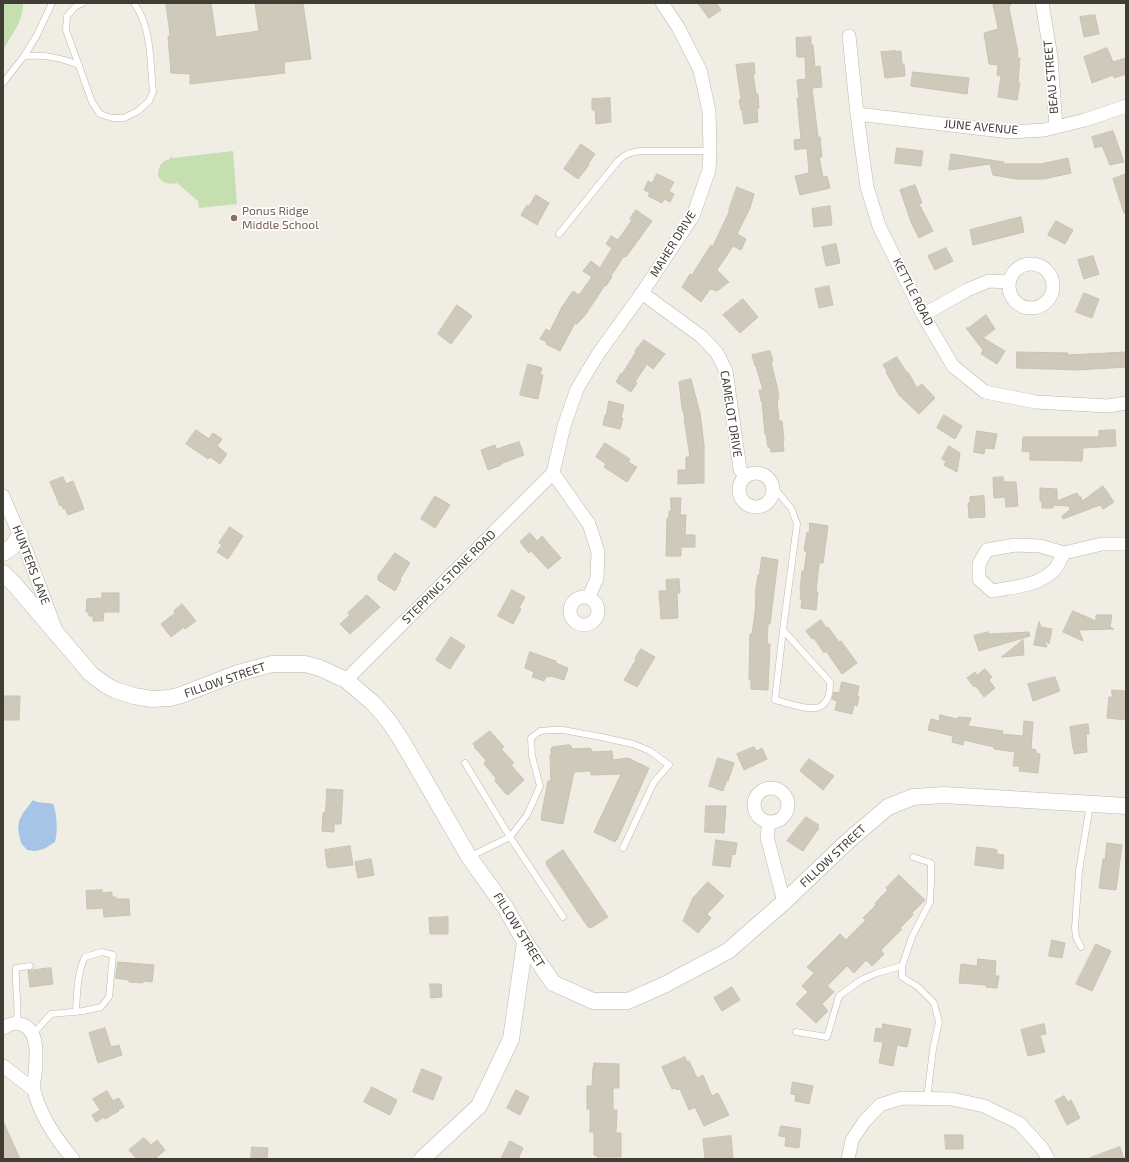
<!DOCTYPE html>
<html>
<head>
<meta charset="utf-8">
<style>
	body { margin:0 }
	#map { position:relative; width:1129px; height:1162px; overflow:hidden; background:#efede4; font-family:"Exo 2",sans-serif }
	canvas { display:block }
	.frame { position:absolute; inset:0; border:4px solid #403d34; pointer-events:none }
</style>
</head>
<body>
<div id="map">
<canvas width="1129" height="1162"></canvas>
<div class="frame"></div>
</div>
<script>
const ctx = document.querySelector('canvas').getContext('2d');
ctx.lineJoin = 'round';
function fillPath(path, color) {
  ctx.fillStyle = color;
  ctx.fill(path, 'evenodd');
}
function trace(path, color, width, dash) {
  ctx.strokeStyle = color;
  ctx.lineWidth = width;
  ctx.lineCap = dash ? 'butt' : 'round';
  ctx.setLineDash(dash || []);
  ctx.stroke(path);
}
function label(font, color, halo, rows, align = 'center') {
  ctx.font = font + ' "Exo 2",sans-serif';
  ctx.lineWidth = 3.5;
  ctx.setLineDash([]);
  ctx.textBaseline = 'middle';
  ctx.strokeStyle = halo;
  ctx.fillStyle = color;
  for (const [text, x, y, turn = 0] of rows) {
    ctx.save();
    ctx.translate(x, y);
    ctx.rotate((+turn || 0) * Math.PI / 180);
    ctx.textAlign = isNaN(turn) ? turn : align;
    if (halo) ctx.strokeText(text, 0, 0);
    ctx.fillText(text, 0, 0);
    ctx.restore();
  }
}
fillPath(new Path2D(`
	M 3,3 L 23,3 C 24,20 11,36 3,50 Z
	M 233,151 L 237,204 L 199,208 L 198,201 L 177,183 C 169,185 162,183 158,176 C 158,167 161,161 170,159 L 171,156 L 173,158 Z`), '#c5dfb1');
fillPath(new Path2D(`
	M 33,800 C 39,804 46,802 53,804 C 57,811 58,834 55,842 L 44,849 L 35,851 L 27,850 L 21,843 L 18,829 L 19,821 L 23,813 Z`), '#a6c5e6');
const building = new Path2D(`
	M 166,3 L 211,3 L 216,37 L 259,31 L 255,3 L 303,3 L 311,59 L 284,62 L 285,73 L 190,84 L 190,74 L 171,73 L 168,36 L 170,36 Z
	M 698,3 L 716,3 L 721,10 L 709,18 Z
	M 993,3 L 1011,3 L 1009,8 L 1018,52 L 1017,58 L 1020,58 L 1018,83 L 1020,83 L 1017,100 L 998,97 L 1001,76 L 997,75 L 998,65 L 989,64 L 984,33 L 998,29 Z
	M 1095,15 L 1099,34 L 1084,37 L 1080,17 Z
	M 811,37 L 811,45 L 813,45 L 815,67 L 820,66 L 822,87 L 812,88 L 818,137 L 820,137 L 822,157 L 819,157 L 823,177 L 827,176 L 830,188 L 800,195 L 795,176 L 809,173 L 807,148 L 795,150 L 794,140 L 801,139 L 797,98 L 799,98 L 797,80 L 806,79 L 805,57 L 797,57 L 796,38 Z
	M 1107,48 L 1113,62 L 1126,58 L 1126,74 L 1114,78 L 1113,75 L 1092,83 L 1084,57 Z
	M 896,51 L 896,52 L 901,51 L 902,64 L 904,64 L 905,76 L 885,78 L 881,52 Z
	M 754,63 L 755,74 L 753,74 L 756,94 L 758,94 L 759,108 L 757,109 L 758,122 L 744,124 L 742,110 L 741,110 L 739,100 L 741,99 L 736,65 Z
	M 913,72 L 969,78 L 967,94 L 911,86 Z
	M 610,98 L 611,122 L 596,124 L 595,110 L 592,110 L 592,99 Z
	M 1113,131 L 1124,162 L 1110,165 L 1102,146 L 1095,148 L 1092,137 Z
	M 581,144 L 595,154 L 588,164 L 589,165 L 578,179 L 564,169 Z
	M 897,148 L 923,151 L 921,166 L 895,163 Z
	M 951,154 L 1004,162 L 1004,164 L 1041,164 L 1068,158 L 1071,173 L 1044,179 L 1016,179 L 993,175 L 990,164 L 949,170 Z
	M 657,174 L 674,182 L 669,191 L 668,191 L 674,194 L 670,202 L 664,199 L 662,203 L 648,196 L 650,193 L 644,190 L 648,181 L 652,183 Z
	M 1126,174 L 1126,213 L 1124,213 L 1113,179 Z
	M 915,185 L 922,203 L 919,204 L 933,231 L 919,238 L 911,222 L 900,190 Z
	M 737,187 L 754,194 L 750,208 L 737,234 L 746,239 L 741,250 L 733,246 L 717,270 L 729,282 L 717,291 L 710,289 L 701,302 L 682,287 L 690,274 L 692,275 L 711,245 L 713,246 L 730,210 L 729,210 Z
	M 536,195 L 549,203 L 537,225 L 521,215 L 527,205 L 529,206 Z
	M 830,206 L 832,225 L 814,227 L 812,209 Z
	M 636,210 L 652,221 L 626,257 L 624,256 L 611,276 L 612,277 L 606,286 L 605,285 L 586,314 L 577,324 L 575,323 L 560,351 L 546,344 L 547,342 L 540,339 L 546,329 L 550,331 L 562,307 L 573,291 L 579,295 L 592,277 L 583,271 L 591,261 L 600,268 L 612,248 L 606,244 L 611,236 L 618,240 L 632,220 L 630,219 Z
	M 1021,217 L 1024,232 L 973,245 L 970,230 Z
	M 1056,221 L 1073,230 L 1065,244 L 1048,235 Z
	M 836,244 L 840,263 L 826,266 L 822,247 Z
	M 946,248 L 953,261 L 935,270 L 928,256 Z
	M 1093,256 L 1099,274 L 1084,279 L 1078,260 Z
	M 829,286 L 833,305 L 819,308 L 815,289 Z
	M 1084,293 L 1099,299 L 1092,318 L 1076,312 Z
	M 743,299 L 758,317 L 740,333 L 723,315 Z
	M 457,305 L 472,316 L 451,344 L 438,334 Z
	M 986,315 L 995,329 L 983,338 L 1005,351 L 997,364 L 981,354 L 983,350 L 966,328 L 968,328 Z
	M 644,340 L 665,354 L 653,369 L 647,364 L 635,382 L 637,383 L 631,392 L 616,382 L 621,373 L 622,374 L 636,352 L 635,351 Z
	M 770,351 L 773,361 L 771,362 L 777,386 L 779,399 L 777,399 L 779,421 L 782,421 L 784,441 L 783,441 L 784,451 L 771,452 L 770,447 L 768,447 L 766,434 L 765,434 L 762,401 L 761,401 L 759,390 L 763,390 L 756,366 L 755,366 L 752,355 Z
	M 1017,352 L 1068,353 L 1068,355 L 1126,352 L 1126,367 L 1078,370 L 1017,368 Z
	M 897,357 L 907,373 L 908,372 L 917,388 L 922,384 L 935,398 L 919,414 L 899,395 L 886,372 L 887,371 L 883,365 Z
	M 528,364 L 542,368 L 540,375 L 543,375 L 538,399 L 520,395 Z
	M 691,379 L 700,413 L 704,445 L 704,483 L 678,484 L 678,470 L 686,470 L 686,457 L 690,457 L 684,418 L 685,418 L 682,408 L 679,382 Z
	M 609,401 L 624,405 L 621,418 L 623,418 L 620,429 L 603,425 L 605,415 L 606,415 Z
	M 944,415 L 962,426 L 955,439 L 937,428 Z
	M 196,430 L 209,439 L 213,433 L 222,439 L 217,446 L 227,454 L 220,464 L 210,457 L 208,459 L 186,444 Z
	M 1115,430 L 1116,446 L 1083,448 L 1082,461 L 1030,460 L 1030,452 L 1022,451 L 1023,437 L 1099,437 L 1099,431 Z
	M 977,431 L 997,434 L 994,449 L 985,448 L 984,454 L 974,452 Z
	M 519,442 L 524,455 L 500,464 L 501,465 L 488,470 L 481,450 L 495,445 L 496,449 Z
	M 605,443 L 630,459 L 628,462 L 637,467 L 627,482 L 604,467 L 606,464 L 596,457 Z
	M 949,446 L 960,453 L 957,472 L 944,465 L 946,461 L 942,459 Z
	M 63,477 L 66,484 L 73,481 L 84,509 L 68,515 L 65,508 L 63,509 L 62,505 L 60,506 L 50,482 Z
	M 1003,477 L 1004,482 L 1016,482 L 1018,506 L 1006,507 L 1005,497 L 994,498 L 993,478 Z
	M 1103,486 L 1114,502 L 1103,509 L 1100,505 L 1063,519 L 1062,516 L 1072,508 L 1070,509 L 1069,506 L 1053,505 L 1053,508 L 1042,508 L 1042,501 L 1040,501 L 1040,488 L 1057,489 L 1057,501 L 1077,493 L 1079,497 L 1081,497 L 1082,501 Z
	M 435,496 L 450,505 L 435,528 L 421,519 Z
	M 984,496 L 985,517 L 969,518 L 968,503 L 970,503 L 970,497 Z
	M 671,498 L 681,498 L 680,515 L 686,515 L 685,535 L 695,535 L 695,547 L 681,547 L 681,556 L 666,556 L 667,518 L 669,518 L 669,511 L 671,511 Z
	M 810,523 L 828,526 L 823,563 L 819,563 L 816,592 L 818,592 L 816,610 L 801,608 L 802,599 L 800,599 L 801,590 L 800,590 L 802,571 L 804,571 L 807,551 L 804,551 L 807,532 L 809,533 Z
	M 230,527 L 243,536 L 228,559 L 217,552 L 222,545 L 219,543 Z
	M 530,533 L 537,541 L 542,536 L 561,558 L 548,569 L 531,551 L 529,553 L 520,542 Z
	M 395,553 L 410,563 L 400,579 L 401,580 L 395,591 L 378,580 L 378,576 Z
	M 762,557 L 778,560 L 770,624 L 768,624 L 767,644 L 770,644 L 768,690 L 751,689 L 751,680 L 749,680 L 750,634 L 752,634 L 755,613 L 756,594 L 755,594 L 758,575 L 759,575 Z
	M 679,579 L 680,593 L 677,593 L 678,618 L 661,619 L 659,591 L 667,591 L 666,580 Z
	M 512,590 L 525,597 L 519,608 L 521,609 L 513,624 L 498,616 Z
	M 102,593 L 119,593 L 119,612 L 104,612 L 103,621 L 93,621 L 93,616 L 89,616 L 89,612 L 86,612 L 87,599 L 102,598 Z
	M 367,595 L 380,607 L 350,634 L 340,624 L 350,615 L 348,613 Z
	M 182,604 L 196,621 L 185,629 L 184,627 L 171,637 L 161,624 L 175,613 L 174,611 Z
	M 1073,611 L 1096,621 L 1096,615 L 1112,615 L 1110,627 L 1114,629 L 1079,630 L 1083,641 L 1063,632 Z
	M 821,620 L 826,628 L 828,627 L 839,642 L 841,641 L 857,663 L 842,674 L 826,651 L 824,653 L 814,638 L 812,639 L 806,631 Z
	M 1039,622 L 1041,627 L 1052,629 L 1049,644 L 1044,639 L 1047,647 L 1034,645 Z
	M 988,632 L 989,634 L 1029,632 L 1030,636 L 979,651 L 974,636 Z
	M 451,637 L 465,646 L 450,669 L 436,660 Z
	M 1023,640 L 1024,655 L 1002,657 Z
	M 641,649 L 655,657 L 637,687 L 624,680 L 636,660 L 635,659 Z
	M 530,652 L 556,661 L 556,663 L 568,668 L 564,680 L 551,676 L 550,677 L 546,676 L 544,681 L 532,677 L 534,672 L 525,668 Z
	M 985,669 L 992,677 L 989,680 L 995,688 L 984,697 L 976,686 L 974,687 L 967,678 L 975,672 L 977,675 Z
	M 1055,677 L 1060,691 L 1033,701 L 1028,684 Z
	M 842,682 L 859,686 L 857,696 L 859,696 L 857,706 L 854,705 L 852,714 L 835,710 L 837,701 L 832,699 L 834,692 L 839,693 Z
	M 1112,690 L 1126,691 L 1126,720 L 1107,718 L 1109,697 L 1112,697 Z
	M 3,696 L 20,696 L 19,720 L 3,720 Z
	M 940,715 L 957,719 L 958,717 L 971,718 L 968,726 L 1003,731 L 1002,734 L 1023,736 L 1024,721 L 1033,722 L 1031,749 L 1036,750 L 1036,753 L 1040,754 L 1038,773 L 1019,771 L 1020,766 L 1013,766 L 1015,752 L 994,749 L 994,747 L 964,740 L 963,745 L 952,742 L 953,736 L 928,730 L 931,719 L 939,721 Z
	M 1088,724 L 1089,734 L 1086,734 L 1087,752 L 1074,754 L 1074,749 L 1073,749 L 1070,727 Z
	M 490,731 L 504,747 L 501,749 L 514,763 L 511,765 L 524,780 L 508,795 L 507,793 L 506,794 L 495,781 L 496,778 L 484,764 L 486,760 L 474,747 L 475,746 L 473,744 Z
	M 570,745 L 573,749 L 590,748 L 592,750 L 592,752 L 612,751 L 613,760 L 628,758 L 649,768 L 617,840 L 616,839 L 615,842 L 594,832 L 621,774 L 591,775 L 591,771 L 574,772 L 563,824 L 541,820 L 542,817 L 541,817 L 548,781 L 551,781 L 550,755 L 551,755 L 551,748 L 553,748 L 553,747 Z
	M 754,747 L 756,751 L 762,748 L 767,759 L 744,770 L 737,754 Z
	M 718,758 L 734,763 L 728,781 L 727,780 L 723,791 L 709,786 Z
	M 809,759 L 834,776 L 823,790 L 800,771 Z
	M 327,789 L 343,790 L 341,824 L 334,824 L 334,832 L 322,831 L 323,813 L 325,813 L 326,806 Z
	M 706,806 L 726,806 L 724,833 L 705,832 Z
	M 806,817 L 819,825 L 817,827 L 819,828 L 803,851 L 787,841 Z
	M 716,840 L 737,843 L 735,855 L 732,854 L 730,867 L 713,865 Z
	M 1107,843 L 1122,845 L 1116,890 L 1099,888 L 1103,859 L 1105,859 Z
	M 350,846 L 353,865 L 329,868 L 329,867 L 327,867 L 325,850 Z
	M 977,847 L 994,849 L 997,850 L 997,854 L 1004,855 L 1003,869 L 975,865 Z
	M 563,850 L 608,917 L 591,928 L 589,927 L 588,927 L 577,911 L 546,864 L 547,863 L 546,862 Z
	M 371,859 L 374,875 L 358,878 L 355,862 Z
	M 899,875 L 925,900 L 912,913 L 913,915 L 899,929 L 902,929 L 881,950 L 884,954 L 872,966 L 866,960 L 854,973 L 847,966 L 827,986 L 834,992 L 822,1004 L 828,1011 L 816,1023 L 796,1004 L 808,992 L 802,986 L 814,973 L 807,967 L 840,934 L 846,940 L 866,920 L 863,918 L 876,905 L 875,903 L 888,890 L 886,888 Z
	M 708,882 L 724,896 L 707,914 L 711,918 L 698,933 L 683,921 L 693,898 Z
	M 102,890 L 102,893 L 112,892 L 112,897 L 116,897 L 116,899 L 129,899 L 130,915 L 104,917 L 103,908 L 87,909 L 86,891 Z
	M 448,917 L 448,934 L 430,934 L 429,918 Z
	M 1052,940 L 1065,943 L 1062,958 L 1049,956 Z
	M 1096,944 L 1111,951 L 1092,991 L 1076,984 Z
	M 978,959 L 996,961 L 995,976 L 999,976 L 997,988 L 986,987 L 986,985 L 959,983 L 961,964 L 977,966 Z
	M 118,962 L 154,965 L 152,982 L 143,981 L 143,983 L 129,982 L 129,980 L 116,978 Z
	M 51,968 L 53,984 L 30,987 L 28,971 Z
	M 430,984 L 441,984 L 442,997 L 431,998 Z
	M 732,987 L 740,1000 L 722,1011 L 714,998 Z
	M 883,1024 L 911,1029 L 907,1047 L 897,1045 L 893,1066 L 879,1063 L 883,1042 L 874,1041 L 876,1028 L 882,1029 Z
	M 1044,1024 L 1046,1034 L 1040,1035 L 1045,1052 L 1028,1056 L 1021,1030 Z
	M 105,1028 L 111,1047 L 119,1045 L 122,1055 L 98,1063 L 89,1033 Z
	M 685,1057 L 687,1062 L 689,1061 L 697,1078 L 703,1075 L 712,1096 L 718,1093 L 729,1115 L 704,1126 L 695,1107 L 689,1110 L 680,1089 L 677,1090 L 675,1088 L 672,1089 L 662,1067 Z
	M 594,1063 L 619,1064 L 619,1088 L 613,1088 L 613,1110 L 617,1110 L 616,1133 L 621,1133 L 621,1157 L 597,1157 L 597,1156 L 594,1155 L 594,1132 L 590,1132 L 590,1109 L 587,1109 L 587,1086 L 592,1086 L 593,1067 L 594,1067 Z
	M 422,1069 L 442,1077 L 433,1100 L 413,1092 Z
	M 793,1082 L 813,1086 L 809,1104 L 795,1101 L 796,1095 L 791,1094 Z
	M 372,1087 L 397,1100 L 390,1115 L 364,1102 Z
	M 516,1090 L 529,1097 L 520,1115 L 507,1108 Z
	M 107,1091 L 113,1101 L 119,1098 L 124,1107 L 118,1110 L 119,1111 L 105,1119 L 104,1117 L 96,1122 L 92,1115 L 100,1110 L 93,1099 Z
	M 1064,1096 L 1068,1102 L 1071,1100 L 1080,1118 L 1067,1125 L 1055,1101 Z
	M 3,1121 L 20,1159 L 3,1159 Z
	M 781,1126 L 801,1129 L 799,1148 L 785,1146 L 786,1137 L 779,1136 Z
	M 945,1135 L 963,1135 L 963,1149 L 946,1149 Z
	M 731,1136 L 733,1159 L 705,1159 L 703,1139 Z
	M 144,1138 L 151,1145 L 157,1140 L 165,1150 L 155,1159 L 137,1159 L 129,1150 Z
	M 510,1141 L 523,1148 L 518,1159 L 501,1159 Z
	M 252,1147 L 268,1148 L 267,1159 L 251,1159 Z
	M 1120,1147 L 1124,1159 L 1090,1159 L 1090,1158 Z`);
fillPath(building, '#cfc9bb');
trace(building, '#c9c2af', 1);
const service = new Path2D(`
	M 83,3 L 76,6 L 67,16 L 66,30 L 92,102 L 100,114 L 112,118 L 124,118 L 138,111 L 149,101 L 153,92 C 150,62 152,28 134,3
	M 24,56 C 48,55 57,57 79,65
	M 3,83 L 24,56 L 37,35 L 52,3
	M 559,234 L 618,161 C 625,154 631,152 641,151 L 710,151
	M 774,488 L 791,508 L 797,524 L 783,630 L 775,700 C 800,706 831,722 830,682 L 783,630
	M 465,763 L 510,837 L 563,917
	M 469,857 L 510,837 L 527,815 L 540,786 L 532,756 L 531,738 L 540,731 L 552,730 L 563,730 L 601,737 L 633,744 L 650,751 L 669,765 L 654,782 L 623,848
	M 913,857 L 931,863 L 931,881 L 930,902 L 912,937 L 902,966 L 902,977 L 918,987 L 934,1003 L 939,1022 L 933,1049 L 927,1099
	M 1081,947 L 1076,937 L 1075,928 L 1079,871 L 1090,805
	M 17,1023 C 19,1005 15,987 16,968 L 30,966
	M 796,1032 L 827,1037 L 839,996 L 861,980 L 877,973 L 902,966
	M 33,1034 L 51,1014 L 83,1011 L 101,1007 L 109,997 L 113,955 L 102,952 L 85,957 C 77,973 77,994 76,1012`);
const minor = new Path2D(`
	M 1042,3 L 1051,57 L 1056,127
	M 849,36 L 857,114 L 867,187 L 879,226 L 923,315 L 953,366 L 985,392 L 1036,402 L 1108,406 L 1126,403
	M 857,114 L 1010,132 L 1044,130 L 1085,120 L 1126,106
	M1009 286a22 22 0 1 1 44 0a22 22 0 1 1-44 0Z
	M 642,293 L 702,337 L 717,353 L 726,371 L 740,469 L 745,477
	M 923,315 L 967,290 L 989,281 L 1009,282
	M739 490a17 17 0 1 1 34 0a17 17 0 1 1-34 0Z
	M 553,473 L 564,426 L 577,389 L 598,354 L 642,293 L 693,216 L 709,170 L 710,151 L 709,111 L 700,70 L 678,27 L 662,3
	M 553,473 L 589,524 L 598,552 L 597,578 L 589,597
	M 3,496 L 28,555 L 55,628
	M 1064,553 C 1061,558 1058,566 1054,570 C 1039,586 1012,587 992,591 L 979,579 L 979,564 L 987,550 L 1015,545 L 1040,546 L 1064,553 L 1102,544 L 1126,544
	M570 611a14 14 0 1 1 28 0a14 14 0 1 1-28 0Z
	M 346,680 L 553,473
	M754 805a17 17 0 1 1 34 0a17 17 0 1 1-34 0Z
	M 769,822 L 767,837 L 784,902
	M 3,1028 C 9,1024 16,1022 23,1025 C 40,1032 36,1060 35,1075 C 34,1080 33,1085 34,1090 C 40,1115 56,1139 73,1159
	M 3,1066 L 33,1089
	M 848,1159 L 852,1140 L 864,1122 L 880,1105 L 902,1098 L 952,1099 L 984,1106 L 1019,1123 L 1042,1148 L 1048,1159`);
const tertiary = new Path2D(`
	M 3,553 L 12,547 L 20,535
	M 3,573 L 15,585 L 91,674 L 104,684 L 115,690 L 134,696 L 152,699 L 170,698 L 181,695 L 238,673 L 272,664 L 305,664 L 320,668 L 346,680 L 373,703 L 388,720 L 402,741 L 469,857 L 505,907 L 525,942 L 553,983 L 593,1001 L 628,1001 L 664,985 L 728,951 L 784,902 L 848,841 L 888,807 L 913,797 L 944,795 L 1126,806
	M 422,1159 L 479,1106 L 511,1039 L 525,942`);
trace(service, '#bcb8ab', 7);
trace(minor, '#bcb8ab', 14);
trace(tertiary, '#bcb8ab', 17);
trace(service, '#fff', 6);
trace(minor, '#fff', 13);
trace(tertiary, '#fff', 16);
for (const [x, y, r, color] of [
	[234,218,4,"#8d6e63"]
]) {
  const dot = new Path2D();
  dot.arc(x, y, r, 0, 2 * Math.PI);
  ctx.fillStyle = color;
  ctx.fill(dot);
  trace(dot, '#fff', 1.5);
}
label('12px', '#403d34', '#fff', [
	["BEAU STREET",1051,77,-95],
	["JUNE AVENUE",981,127,5],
	["MAHER DRIVE",673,244,-58],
	["KETTLE ROAD",913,292,63],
	["CAMELOT DRIVE",731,414,81],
	["HUNTERS LANE",31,565,69],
	["STEPPING STONE ROAD",449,577,-45],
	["FILLOW STREET",225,680,-19],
	["FILLOW STREET",833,856,-43],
	["FILLOW STREET",519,930,58]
]);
label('12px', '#785e54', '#fff', [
	["Ponus Ridge",242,211],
	["Middle School",242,225]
], 'left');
</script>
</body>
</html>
